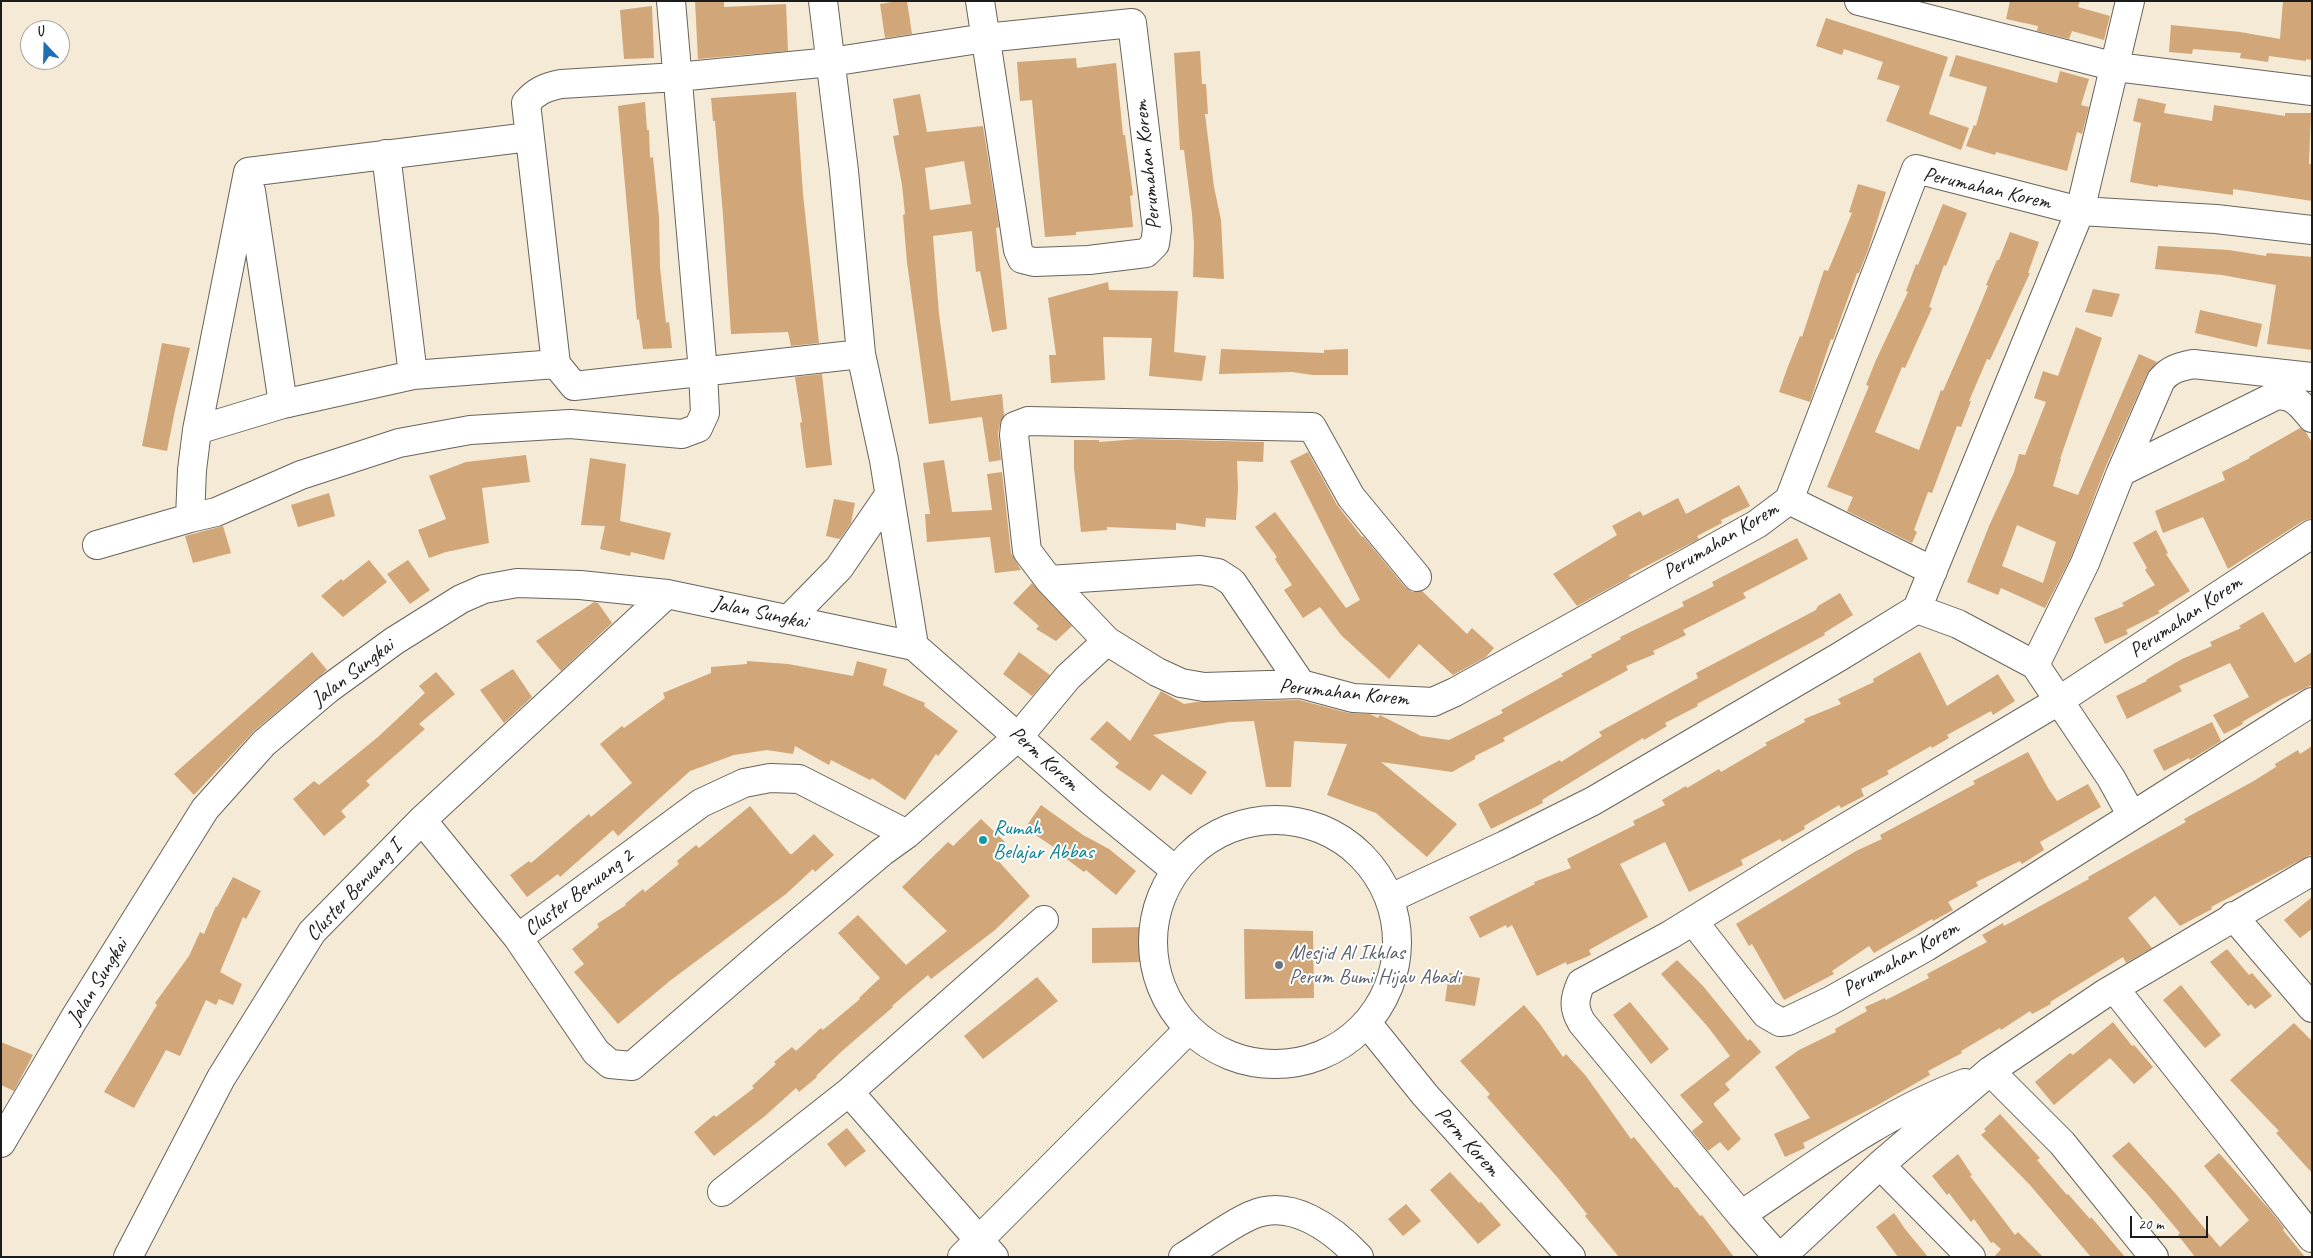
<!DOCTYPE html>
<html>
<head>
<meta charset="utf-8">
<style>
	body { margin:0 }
	#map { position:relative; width:2313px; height:1258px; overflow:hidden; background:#f4ead5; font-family:Caveat,sans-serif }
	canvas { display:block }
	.frame { position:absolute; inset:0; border:2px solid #1c1c1c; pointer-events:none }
	.north { position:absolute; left:20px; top:20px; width:50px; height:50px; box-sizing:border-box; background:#fff; border:1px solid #a4a4a4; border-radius:50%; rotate:339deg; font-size:14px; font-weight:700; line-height:20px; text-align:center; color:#1c1c1c }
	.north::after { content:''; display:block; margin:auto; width:18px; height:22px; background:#1f6fb2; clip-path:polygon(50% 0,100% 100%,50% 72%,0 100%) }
	.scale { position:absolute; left:2130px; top:1216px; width:78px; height:22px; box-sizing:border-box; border:2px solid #1c1c1c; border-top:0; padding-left:6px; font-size:15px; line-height:18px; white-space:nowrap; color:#1c1c1c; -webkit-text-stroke:4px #fff; paint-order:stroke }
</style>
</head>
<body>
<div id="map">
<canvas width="2313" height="1258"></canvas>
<div class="frame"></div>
<div class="north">U</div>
<div class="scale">20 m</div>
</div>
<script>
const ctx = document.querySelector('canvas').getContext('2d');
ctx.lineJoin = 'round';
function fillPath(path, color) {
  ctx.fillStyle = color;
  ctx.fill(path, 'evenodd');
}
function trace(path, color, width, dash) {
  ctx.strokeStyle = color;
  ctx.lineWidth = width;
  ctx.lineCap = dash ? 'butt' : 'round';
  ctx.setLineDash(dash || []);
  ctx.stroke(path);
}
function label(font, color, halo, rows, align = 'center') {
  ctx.font = font + ' Caveat,sans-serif';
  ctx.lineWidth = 4;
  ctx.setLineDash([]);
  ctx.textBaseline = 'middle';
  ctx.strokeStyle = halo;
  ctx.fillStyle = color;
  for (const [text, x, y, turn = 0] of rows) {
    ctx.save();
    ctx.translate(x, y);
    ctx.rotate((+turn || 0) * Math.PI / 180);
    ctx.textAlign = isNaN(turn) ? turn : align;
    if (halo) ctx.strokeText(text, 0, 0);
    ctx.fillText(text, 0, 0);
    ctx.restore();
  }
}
fillPath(new Path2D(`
	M 695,1 L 724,1 L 724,7 L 786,4 L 788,51 L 698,59 Z
	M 898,1 L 907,1 L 912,34 L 885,38 L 880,4 Z
	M 2010,1 L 2080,1 L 2078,7 L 2110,16 L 2104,40 L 2072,31 L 2069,39 L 2037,31 L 2038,26 L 2006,19 Z
	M 2283,1 L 2312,1 L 2312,60 L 2306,59 L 2306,61 L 2269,56 L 2268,62 L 2240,58 L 2241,53 L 2193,49 L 2192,54 L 2169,52 L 2171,25 L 2240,32 L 2280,39 Z
	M 652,6 L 654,58 L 624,59 L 620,10 Z
	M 1826,18 L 1948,57 L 1929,114 L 1969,128 L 1961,150 L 1886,121 L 1900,86 L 1877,79 L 1883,62 L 1844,49 L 1842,55 L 1816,46 Z
	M 1200,51 L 1202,84 L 1206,84 L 1208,114 L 1205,114 L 1214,187 L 1221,220 L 1224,279 L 1193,277 L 1194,244 L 1192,214 L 1184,150 L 1180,150 L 1174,53 Z
	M 1956,55 L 2057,83 L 2060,71 L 2089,79 L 2081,105 L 2089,107 L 2082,134 L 2077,132 L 2067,171 L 1996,152 L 1995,155 L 1966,146 L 1974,125 L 1976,126 L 1987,87 L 1949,76 Z
	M 1076,58 L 1077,68 L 1116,63 L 1123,135 L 1125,135 L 1133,195 L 1130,196 L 1133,227 L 1076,232 L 1076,235 L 1045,237 L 1032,100 L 1020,101 L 1017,62 Z
	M 796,92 L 803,194 L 819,343 L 791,346 L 788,332 L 731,334 L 723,215 L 715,121 L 713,121 L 711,98 Z
	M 920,94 L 927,132 L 983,126 L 999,227 L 996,228 L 1007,329 L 992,332 L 980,271 L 976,272 L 972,231 L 933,236 L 939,314 L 951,401 L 1002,394 L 1004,415 L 1000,424 L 998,433 L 1001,460 L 989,462 L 982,417 L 929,424 L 907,262 L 903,215 L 905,214 L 902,185 L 893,136 L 899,135 L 893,99 ZM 964,161 L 971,204 L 930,210 L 925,168 Z
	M 2138,98 L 2166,104 L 2164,113 L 2212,121 L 2214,105 L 2285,116 L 2285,113 L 2311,113 L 2309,164 L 2312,164 L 2312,201 L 2233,189 L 2233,195 L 2158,185 L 2158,187 L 2130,182 L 2141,123 L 2133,121 Z
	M 645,102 L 647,130 L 649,130 L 650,158 L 653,157 L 659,217 L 660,267 L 666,323 L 669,322 L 672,348 L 643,349 L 639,319 L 637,320 L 618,106 Z
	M 1858,184 L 1886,192 L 1868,250 L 1859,273 L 1857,273 L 1833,340 L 1831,339 L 1810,402 L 1779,392 L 1787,369 L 1800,336 L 1802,337 L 1824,270 L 1828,271 L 1852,213 L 1849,212 Z
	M 1943,204 L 1967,213 L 1946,266 L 1944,265 L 1929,307 L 1932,308 L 1905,368 L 1902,367 L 1875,432 L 1919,450 L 1941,390 L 1943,391 L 1971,327 L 1988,286 L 1986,285 L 1997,260 L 1999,260 L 2010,232 L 2039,242 L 2028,273 L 2030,273 L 1990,360 L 1987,359 L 1969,401 L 1971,401 L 1961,427 L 1957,426 L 1932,493 L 1928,492 L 1914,530 L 1917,532 L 1912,543 L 1847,511 L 1853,497 L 1827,487 L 1869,386 L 1866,385 L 1876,360 L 1908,292 L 1906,291 L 1916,264 L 1918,265 Z
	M 2158,246 L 2229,250 L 2266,256 L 2267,253 L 2312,257 L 2312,350 L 2267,344 L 2276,285 L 2222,275 L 2155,269 Z
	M 1108,282 L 1109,290 L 1178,291 L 1174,352 L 1206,356 L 1202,381 L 1149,376 L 1152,338 L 1103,337 L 1105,380 L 1051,383 L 1049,355 L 1056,355 L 1048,298 Z
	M 2093,289 L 2120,294 L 2112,317 L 2085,312 Z
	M 2200,310 L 2262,324 L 2257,347 L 2195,333 Z
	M 2076,327 L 2102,338 L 2060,459 L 2061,459 L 2053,486 L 2078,495 L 2139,354 L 2157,362 L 2147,374 L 2106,466 L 2071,557 L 2045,608 L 2001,588 L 1998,595 L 1967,582 L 1989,526 L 2014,472 L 2019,454 L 2025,455 L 2046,402 L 2034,398 L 2043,371 L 2058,376 ZM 2017,525 L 2056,542 L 2043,583 L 2002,566 Z
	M 162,343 L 190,348 L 175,410 L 167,451 L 142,446 Z
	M 1221,349 L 1324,353 L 1324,350 L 1348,349 L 1348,375 L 1313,375 L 1292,372 L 1219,374 Z
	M 822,374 L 832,465 L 806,468 L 800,423 L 802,422 L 795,377 Z
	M 2300,428 L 2306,432 L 2312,443 L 2312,518 L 2303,521 L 2228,569 L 2203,517 L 2163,533 L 2155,511 L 2225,480 L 2222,472 L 2250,458 L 2249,457 Z
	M 1139,439 L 1264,442 L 1263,462 L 1237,461 L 1238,488 L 1236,520 L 1206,518 L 1205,527 L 1176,523 L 1176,530 L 1107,527 L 1107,530 L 1081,532 L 1074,468 L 1074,440 L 1099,440 L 1099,442 Z
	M 1308,452 L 1337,505 L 1362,537 L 1363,536 L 1405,587 L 1412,592 L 1422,591 L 1467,634 L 1472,628 L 1494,648 L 1486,657 L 1453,675 L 1419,644 L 1389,679 L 1341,635 L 1320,607 L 1303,618 L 1284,590 L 1292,585 L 1275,559 L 1277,557 L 1255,527 L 1275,512 L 1346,608 L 1360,600 L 1290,461 Z
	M 526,455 L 530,482 L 482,488 L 489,543 L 446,552 L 429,558 L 418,530 L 446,519 L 429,476 L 466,462 Z
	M 590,458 L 626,464 L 620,521 L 671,533 L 664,560 L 631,552 L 630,556 L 600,549 L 605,526 L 581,525 Z
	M 944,460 L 952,512 L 992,510 L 987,474 L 1002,472 L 1011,553 L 1021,570 L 995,573 L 990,537 L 927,542 L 925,514 L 930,514 L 923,463 Z
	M 1739,485 L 1750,506 L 1721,520 L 1722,523 L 1697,536 L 1699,539 L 1629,575 L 1630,577 L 1577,606 L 1553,574 L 1617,535 L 1612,526 L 1640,511 L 1643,516 L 1678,498 L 1686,514 Z
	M 329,493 L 335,516 L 298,527 L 291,505 Z
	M 834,499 L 855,503 L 851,523 L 840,539 L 826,536 Z
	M 223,526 L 231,553 L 193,563 L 185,536 Z
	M 2156,530 L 2168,553 L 2166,554 L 2190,591 L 2158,611 L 2160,613 L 2126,630 L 2128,634 L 2105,644 L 2094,618 L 2124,606 L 2122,603 L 2155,585 L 2145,570 L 2147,568 L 2133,543 Z
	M 1797,538 L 1808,559 L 1743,593 L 1746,598 L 1683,630 L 1686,635 L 1653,651 L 1655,654 L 1626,666 L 1628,670 L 1503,738 L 1505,741 L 1475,756 L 1475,759 L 1452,772 L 1381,762 L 1457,824 L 1427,857 L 1376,813 L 1327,795 L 1347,744 L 1294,741 L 1291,787 L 1266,787 L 1254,721 L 1229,722 L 1153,735 L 1207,772 L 1191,795 L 1162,774 L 1150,791 L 1115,767 L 1119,763 L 1090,739 L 1107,721 L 1130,741 L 1161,691 L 1184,704 L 1196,702 L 1299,700 L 1349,713 L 1370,714 L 1378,718 L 1380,715 L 1421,736 L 1449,740 L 1503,713 L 1501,710 L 1563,676 L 1561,674 L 1592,657 L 1591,655 L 1621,639 L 1620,637 L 1684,606 L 1682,602 L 1714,586 L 1712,582 Z
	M 369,560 L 387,582 L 343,617 L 321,596 L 341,579 L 343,581 Z
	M 408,560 L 430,590 L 410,604 L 387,574 Z
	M 1032,583 L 1072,626 L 1056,641 L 1036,629 L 1039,626 L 1013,603 Z
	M 1840,593 L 1853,615 L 1824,633 L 1825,635 L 1697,704 L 1698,706 L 1665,723 L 1667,726 L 1644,740 L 1643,738 L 1542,800 L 1543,803 L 1491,829 L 1478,804 L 1560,760 L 1561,762 L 1602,736 L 1599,732 L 1698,678 L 1696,673 L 1816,610 L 1818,606 Z
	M 594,602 L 598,603 L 612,623 L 561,671 L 536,641 Z
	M 2263,612 L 2295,663 L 2312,652 L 2312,685 L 2282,699 L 2242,722 L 2243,724 L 2224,734 L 2213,715 L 2249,697 L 2230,663 L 2179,686 L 2182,691 L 2127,719 L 2116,696 L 2147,681 L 2146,680 L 2182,659 L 2212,646 L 2210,642 L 2241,628 L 2239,626 Z
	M 312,652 L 327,670 L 254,731 L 194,795 L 174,774 Z
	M 1019,652 L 1050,675 L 1032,696 L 1003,674 Z
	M 1920,652 L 1947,706 L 1998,674 L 2015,701 L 1993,715 L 1991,711 L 1947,735 L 1949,738 L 1932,748 L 1931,746 L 1887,771 L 1889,774 L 1861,789 L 1864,796 L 1841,808 L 1839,805 L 1804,826 L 1805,829 L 1782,842 L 1780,839 L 1741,860 L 1743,865 L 1689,892 L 1665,842 L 1620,864 L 1648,917 L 1589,950 L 1591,955 L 1567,965 L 1566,962 L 1537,976 L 1512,925 L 1507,928 L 1506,925 L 1480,938 L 1469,917 L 1535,884 L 1534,882 L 1571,868 L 1567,859 L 1635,825 L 1633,821 L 1665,805 L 1662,800 L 1686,786 L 1687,788 L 1719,769 L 1721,772 L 1767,745 L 1765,743 L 1805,722 L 1804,719 L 1841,704 L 1838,699 L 1874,682 L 1873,679 Z
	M 747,661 L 788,664 L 853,676 L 857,661 L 887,669 L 883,685 L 925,703 L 924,706 L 958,731 L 938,756 L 936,754 L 905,800 L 872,778 L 870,780 L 831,760 L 829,765 L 795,746 L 793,754 L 767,750 L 734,755 L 690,771 L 618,836 L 613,830 L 560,877 L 558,874 L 527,897 L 510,875 L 529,861 L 531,863 L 589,814 L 591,817 L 632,783 L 600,744 L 622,726 L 624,728 L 665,698 L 663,693 L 711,673 L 711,667 L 747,664 Z
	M 513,669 L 532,697 L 504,723 L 480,690 Z
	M 436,672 L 455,694 L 419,724 L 425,729 L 366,781 L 370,785 L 341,811 L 346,817 L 324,836 L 293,799 L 314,781 L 319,785 L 378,737 L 425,693 L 419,686 Z
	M 2212,722 L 2221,741 L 2190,760 L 2189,758 L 2164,771 L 2153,750 Z
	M 2312,746 L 2312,854 L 2211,907 L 2212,909 L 2180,926 L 2155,896 L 2128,918 L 2152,948 L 2126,963 L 2123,957 L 2050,1002 L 2051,1004 L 2032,1014 L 2030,1011 L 2001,1030 L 2000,1028 L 1961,1051 L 1962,1053 L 1928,1071 L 1930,1075 L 1876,1106 L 1803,1143 L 1805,1148 L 1785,1157 L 1774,1134 L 1810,1118 L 1775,1067 L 1799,1050 L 1836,1032 L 1835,1029 L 1867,1011 L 1865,1007 L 1885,998 L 1886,1000 L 1929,978 L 1927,974 L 1987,942 L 1982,935 L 2003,923 L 2004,926 L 2089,879 L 2088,877 L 2186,822 L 2184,819 L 2252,782 L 2276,767 L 2275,764 L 2298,750 L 2300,754 Z
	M 2028,752 L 2048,788 L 2057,801 L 2088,784 L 2101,807 L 2040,842 L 2044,850 L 2022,864 L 2020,861 L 1976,882 L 1978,886 L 1948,902 L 1953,910 L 1933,921 L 1932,919 L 1874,953 L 1869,946 L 1832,971 L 1834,974 L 1784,1000 L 1752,944 L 1749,946 L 1736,924 L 1856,851 L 1882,839 L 1880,835 L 1975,784 L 1973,781 Z
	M 1041,805 L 1083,835 L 1109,849 L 1136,871 L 1116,895 L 1086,870 L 1084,872 L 1060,854 L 1061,852 L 1025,828 Z
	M 750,806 L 790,854 L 792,854 L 814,834 L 834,855 L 815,872 L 813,869 L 786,894 L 671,980 L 618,1024 L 574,972 L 584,964 L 572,949 L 599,927 L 597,924 L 626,905 L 625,904 L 643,889 L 645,892 L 679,864 L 677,861 L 696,845 L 699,848 Z
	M 981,819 L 1005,842 L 992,854 L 1030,896 L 995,930 L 931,979 L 928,975 L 892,1006 L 893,1007 L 842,1051 L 816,1076 L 817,1077 L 799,1092 L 796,1088 L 765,1116 L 714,1156 L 694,1132 L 714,1115 L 716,1117 L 754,1088 L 752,1086 L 776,1064 L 774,1062 L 792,1047 L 796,1051 L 821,1028 L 823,1030 L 860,999 L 859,998 L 880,978 L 838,933 L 858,915 L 906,965 L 947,931 L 902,887 L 948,842 L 953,846 Z
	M 233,877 L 261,891 L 246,919 L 243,917 L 220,972 L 242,984 L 233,1005 L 219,999 L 216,1005 L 206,1000 L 180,1056 L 166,1050 L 134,1108 L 104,1092 L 157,1005 L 155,1003 L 189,956 L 200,932 L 204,934 L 216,906 L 217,907 Z
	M 2312,897 L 2312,929 L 2300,938 L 2284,920 Z
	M 1144,927 L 1144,962 L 1092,963 L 1092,928 Z
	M 1244,929 L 1313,931 L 1314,998 L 1245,999 Z
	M 2227,949 L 2249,975 L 2252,973 L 2272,996 L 2255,1009 L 2251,1004 L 2248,1006 L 2210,962 Z
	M 1677,960 L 1703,986 L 1748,1041 L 1750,1039 L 1761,1052 L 1725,1084 L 1730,1090 L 1714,1103 L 1714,1105 L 1741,1139 L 1728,1151 L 1720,1142 L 1708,1151 L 1692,1131 L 1703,1122 L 1680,1095 L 1730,1056 L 1708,1027 L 1661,974 Z
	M 1449,973 L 1480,978 L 1475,1006 L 1445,1001 Z
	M 1037,977 L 1058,1001 L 983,1059 L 964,1036 Z
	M 2181,985 L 2221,1035 L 2205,1048 L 2163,1000 Z
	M 1630,1002 L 1669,1049 L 1651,1064 L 1613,1015 Z
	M 1524,1005 L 1540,1024 L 1563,1057 L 1566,1054 L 1586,1076 L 1631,1139 L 1634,1137 L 1675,1188 L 1677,1187 L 1700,1216 L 1702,1215 L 1734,1257 L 1619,1257 L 1585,1216 L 1587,1214 L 1558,1178 L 1487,1097 L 1490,1094 L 1460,1061 Z
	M 2113,1022 L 2132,1046 L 2134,1045 L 2153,1067 L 2134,1084 L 2110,1058 L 2054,1105 L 2035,1082 L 2070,1053 L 2073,1055 Z
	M 2294,1023 L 2312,1041 L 2312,1173 L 2276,1133 L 2279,1131 L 2230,1080 Z
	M 1,1042 L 33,1055 L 14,1091 L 1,1085 Z
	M 2000,1114 L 2040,1158 L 2037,1160 L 2067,1195 L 2068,1194 L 2090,1219 L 2091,1217 L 2125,1257 L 2091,1257 L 2030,1185 L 1981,1135 L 1986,1131 L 1984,1129 Z
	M 847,1128 L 866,1151 L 845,1167 L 827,1144 Z
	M 2129,1142 L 2175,1193 L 2220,1247 L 2249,1220 L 2204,1166 L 2219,1153 L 2269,1209 L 2284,1228 L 2283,1230 L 2305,1257 L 2195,1257 L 2178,1235 L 2180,1233 L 2149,1196 L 2112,1156 Z
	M 1958,1154 L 1972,1175 L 1970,1176 L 2015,1235 L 2018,1232 L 2043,1257 L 1994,1257 L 2001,1249 L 1993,1242 L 1991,1243 L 1974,1219 L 1971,1222 L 1949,1193 L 1947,1195 L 1932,1176 Z
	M 1450,1172 L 1479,1203 L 1481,1202 L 1501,1225 L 1478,1244 L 1430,1190 Z
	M 1406,1204 L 1421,1221 L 1403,1236 L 1388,1219 Z
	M 1894,1213 L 1905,1229 L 1928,1257 L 1898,1257 L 1876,1227 Z`), '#d1a678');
const minor = new Path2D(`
	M 823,1 L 844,171 L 861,354 L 884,460 L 914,646
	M 1859,1 L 2116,67 L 2312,91
	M 529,137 L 248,172 L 197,430 L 192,470 L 190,518 L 216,512 L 301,475 L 399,443 L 470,430 L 570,424 L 682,434 L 698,428 L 705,413 L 703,372 L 671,1
	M 386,154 L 413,375
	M 861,354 L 574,386 L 556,364 L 526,103 C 536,91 546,87 561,84 L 677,77 L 831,62 L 985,38 L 1132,23 L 1157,229 L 1155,244 L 1146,253 L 1089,260 L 1034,262 L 1022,259 L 1018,250 C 1005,167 992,84 980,1
	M 283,404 L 413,375 L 556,364
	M 197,430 L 283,404 L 251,191
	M 2121,472 L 2275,396 C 2293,393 2301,405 2312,418
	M 1789,500 L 1933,571
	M 97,545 L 190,518
	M 1049,580 L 1200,570 L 1218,573 L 1232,582 L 1301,684
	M 789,619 L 839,568 L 889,495
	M 1107,641 L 1049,580 L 1027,551 L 1014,435 L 1015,426 L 1028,421 L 1312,427 L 1351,497 L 1417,577
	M 2035,665 L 2085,563 L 2121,472 L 2161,380 C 2170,369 2179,367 2193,364 L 2312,377
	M 2132,816 L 2312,702
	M1153 942a122 122 0 1 1 244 0a122 122 0 1 1-244 0Z
	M 422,820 L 518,938
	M 907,834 L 799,779 L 770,778 L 744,783 L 701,803 L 518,938 L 596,1052 L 610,1064 L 632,1066 L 773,944 L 882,852 L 907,834 L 1019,736 L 1068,677 L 1107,641 L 1157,672 L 1181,683 L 1204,687 L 1301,684 L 1353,698 L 1433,702 L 1455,692 L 1757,524 L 1789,500 L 1916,169 L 2080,211 L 2216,219 L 2312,230
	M 1391,898 L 1505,845 L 1593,801 L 1839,657 L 1917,609 L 2080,211 L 2130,1
	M 2233,916 L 2312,1008
	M 1044,920 L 849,1092 L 979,1240 L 1188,1030
	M 1693,921 L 1766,1014 L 1780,1022 L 1788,1021 L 1830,1001 L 1926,947 L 2132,816 L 2111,778 L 2035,665 L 1958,624 L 1917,609
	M 2114,988 L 2312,1238
	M 1367,1023 L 1425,1095 L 1571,1257
	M 1990,1071 L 2062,1143 L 2154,1257
	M 1,1143 L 74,1019 L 205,809 L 264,743 L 328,689 L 394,641 L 461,599 L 484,589 L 517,583 L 580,585 L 667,594 L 914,646 L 1092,802 L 1175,870
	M 1880,1165 L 1971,1257
	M 722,1192 L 849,1092
	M 1741,1215 C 1813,1167 1883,1113 1965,1083
	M 128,1257 L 221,1078 L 312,932 L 422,820 L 667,594
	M 962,1257 L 979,1240 L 994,1257
	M 1183,1257 C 1203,1245 1232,1223 1252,1215 C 1291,1198 1333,1229 1359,1257
	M 1778,1257 L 1741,1215 L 1582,1023 C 1573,1008 1574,999 1581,983 L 1670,935 L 1803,853 L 2060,700 L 2312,534
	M 1781,1257 L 1880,1165 L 1990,1071 L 2104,994 L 2312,871`);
trace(minor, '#68645d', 30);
trace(minor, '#fff', 28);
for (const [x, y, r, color] of [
	[983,840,5,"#0f9aa8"],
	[1279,965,5,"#6b7280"]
]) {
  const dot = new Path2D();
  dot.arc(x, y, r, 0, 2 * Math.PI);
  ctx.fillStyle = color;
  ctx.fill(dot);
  trace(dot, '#fff', 2);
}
label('21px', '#1c1c1c', '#fff', [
	["Perumahan Korem",1148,165,-96],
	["Perumahan Korem",1987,189,13],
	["Perumahan Korem",1721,541,-31],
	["Jalan Sungkai",760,613,12],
	["Perumahan Korem",2186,617,-34],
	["Jalan Sungkai",353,673,-37],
	["Perumahan Korem",1344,693,6],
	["Perm Korem",1044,759,42],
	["Cluster Benuang I",354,891,-47],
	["Cluster Benuang 2",579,893,-37],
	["Perumahan Korem",1901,959,-30],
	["Jalan Sungkai",98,982,-58],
	["Perm Korem",1467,1142,48]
]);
label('21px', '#0d838f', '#fff', [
	["Rumah",993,828],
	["Belajar Abbas",993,852]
], 'left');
label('21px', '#5b616d', '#fff', [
	["Mesjid Al Ikhlas",1289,953],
	["Perum Bumi Hijau Abadi",1289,977]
], 'left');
</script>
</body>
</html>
